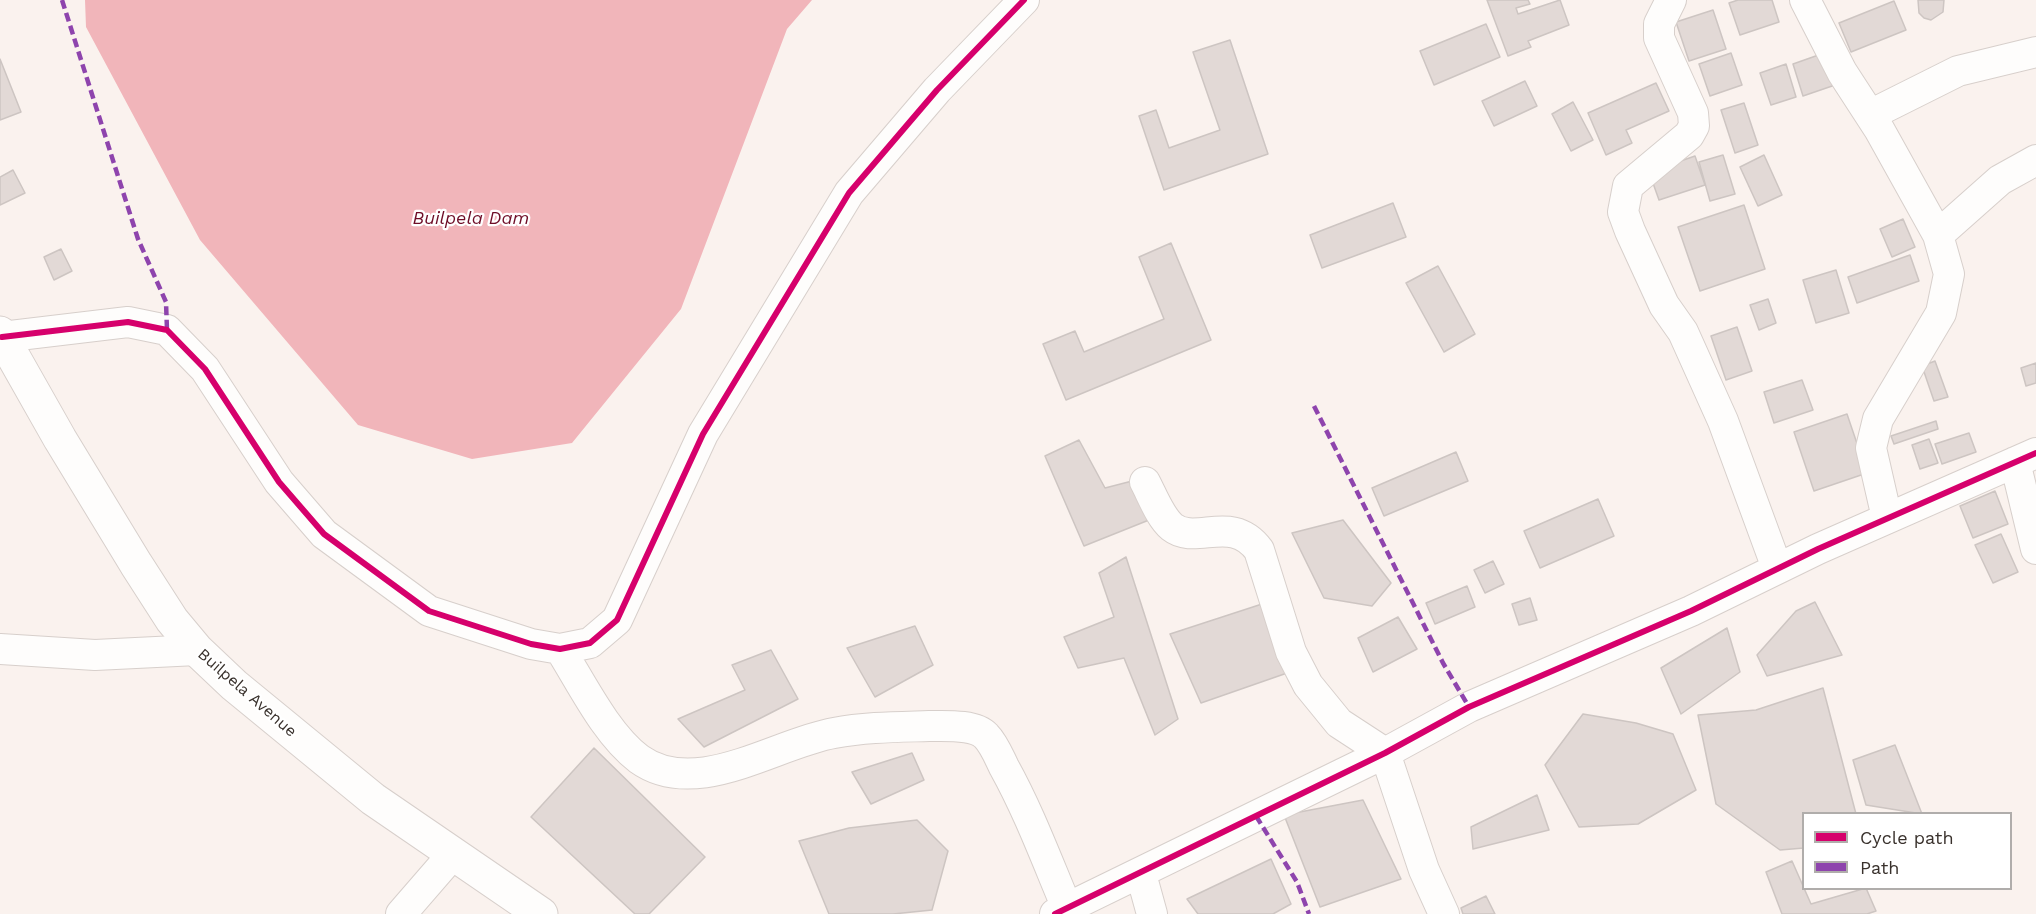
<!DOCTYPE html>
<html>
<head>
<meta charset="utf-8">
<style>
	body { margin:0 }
	#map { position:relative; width:2036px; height:914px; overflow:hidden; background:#faf2ee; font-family:"Work Sans",sans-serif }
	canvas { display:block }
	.legend { position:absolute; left:1802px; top:812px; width:210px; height:78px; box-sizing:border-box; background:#fff; border:2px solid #b0adab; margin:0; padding:8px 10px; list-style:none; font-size:18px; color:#39312c }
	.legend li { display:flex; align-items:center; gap:12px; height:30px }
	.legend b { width:30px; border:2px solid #b0adab }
</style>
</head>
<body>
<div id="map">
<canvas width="2036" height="914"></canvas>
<ul class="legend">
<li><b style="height:8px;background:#d6006c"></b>Cycle path</li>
<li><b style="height:8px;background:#8e44ad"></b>Path</li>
</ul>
</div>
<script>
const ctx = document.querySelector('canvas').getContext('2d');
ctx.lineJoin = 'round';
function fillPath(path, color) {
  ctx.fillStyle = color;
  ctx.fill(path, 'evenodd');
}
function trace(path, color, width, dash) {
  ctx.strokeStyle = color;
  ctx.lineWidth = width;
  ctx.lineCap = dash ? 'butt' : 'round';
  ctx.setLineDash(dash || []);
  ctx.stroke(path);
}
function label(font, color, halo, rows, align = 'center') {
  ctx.font = font + ' "Work Sans",sans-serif';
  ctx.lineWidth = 4.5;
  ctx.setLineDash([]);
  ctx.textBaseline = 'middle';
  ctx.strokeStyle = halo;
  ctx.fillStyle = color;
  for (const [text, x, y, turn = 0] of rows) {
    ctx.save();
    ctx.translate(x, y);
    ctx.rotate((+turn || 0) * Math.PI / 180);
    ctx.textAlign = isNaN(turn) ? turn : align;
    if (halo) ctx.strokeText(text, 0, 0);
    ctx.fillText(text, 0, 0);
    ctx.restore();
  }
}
fillPath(new Path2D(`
	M 85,0 L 812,0 L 787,29 L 681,309 L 572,443 L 472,459 L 358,425 L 200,240 L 86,27 Z`), '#f1b5ba');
const building = new Path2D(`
	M 1487,0 L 1528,0 L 1530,4 L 1516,8 L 1518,14 L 1560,0 L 1569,25 L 1528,41 L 1531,47 L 1508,56 Z
	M 1738,0 L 1772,0 L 1779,22 L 1740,35 L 1729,3 Z
	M 1918,0 L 1944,0 L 1943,12 L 1931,20 L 1924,18 L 1919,13 Z
	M 1894,1 L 1906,30 L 1851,52 L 1839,23 Z
	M 1713,10 L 1726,49 L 1689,61 L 1676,22 Z
	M 1486,24 L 1500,57 L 1434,85 L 1420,51 Z
	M 1230,40 L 1268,154 L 1164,190 L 1139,116 L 1156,110 L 1169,148 L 1220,130 L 1193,52 Z
	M 1827,52 L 1838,84 L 1803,96 L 1793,64 Z
	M 1731,53 L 1742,85 L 1710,96 L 1699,64 Z
	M 0,59 L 21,112 L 0,120 Z
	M 1786,64 L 1796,97 L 1771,105 L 1760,73 Z
	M 1525,81 L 1537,106 L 1494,126 L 1482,101 Z
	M 1656,83 L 1669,111 L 1626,130 L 1632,143 L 1606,155 L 1588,113 Z
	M 1573,102 L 1593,140 L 1571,151 L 1552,114 Z
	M 1744,103 L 1758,145 L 1735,153 L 1721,110 Z
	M 1723,155 L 1735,194 L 1710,201 L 1699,162 Z
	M 1764,155 L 1782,195 L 1758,206 L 1740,167 Z
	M 1695,156 L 1705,185 L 1659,200 L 1649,172 Z
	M 13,170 L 25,193 L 0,205 L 0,177 Z
	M 1393,203 L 1406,237 L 1322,268 L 1310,235 Z
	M 1744,205 L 1765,269 L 1700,291 L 1678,227 Z
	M 1903,219 L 1915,247 L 1892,257 L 1880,229 Z
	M 1171,243 L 1211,340 L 1066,400 L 1043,344 L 1075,331 L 1084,352 L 1164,319 L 1139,257 Z
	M 61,249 L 72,271 L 54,280 L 44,257 Z
	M 1910,255 L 1919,281 L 1857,303 L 1848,277 Z
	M 1438,266 L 1475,334 L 1444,352 L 1406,283 Z
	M 1836,270 L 1849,313 L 1816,323 L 1803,280 Z
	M 1768,299 L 1776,323 L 1759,330 L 1750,305 Z
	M 1737,327 L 1752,371 L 1726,380 L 1711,336 Z
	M 1935,361 L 1948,397 L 1934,401 L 1922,366 Z
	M 2036,363 L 2036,383 L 2026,386 L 2021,368 Z
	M 1802,380 L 1813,410 L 1774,423 L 1764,392 Z
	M 1847,414 L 1867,473 L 1814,491 L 1794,432 Z
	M 1936,421 L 1938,429 L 1894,444 L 1891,436 Z
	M 1969,433 L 1976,452 L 1942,464 L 1935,444 Z
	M 1929,439 L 1938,463 L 1920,469 L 1912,445 Z
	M 1079,440 L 1105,488 L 1136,480 L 1154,518 L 1084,546 L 1045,456 Z
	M 1456,452 L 1468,481 L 1384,516 L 1372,488 Z
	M 1995,491 L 2008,524 L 1973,538 L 1960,506 Z
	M 1598,499 L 1614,536 L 1540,568 L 1524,531 Z
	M 1343,520 L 1391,583 L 1372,606 L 1324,598 L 1292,533 Z
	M 2001,534 L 2018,572 L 1993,583 L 1975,545 Z
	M 1126,557 L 1178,719 L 1155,735 L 1124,658 L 1078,668 L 1064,637 L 1114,617 L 1099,573 Z
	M 1493,561 L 1504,584 L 1485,593 L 1474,570 Z
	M 1467,586 L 1475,607 L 1435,624 L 1426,603 Z
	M 1530,598 L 1537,620 L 1519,625 L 1512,604 Z
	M 1815,602 L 1842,655 L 1767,676 L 1757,655 L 1796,611 Z
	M 1262,604 L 1290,672 L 1201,703 L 1170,634 Z
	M 1398,617 L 1417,649 L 1373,672 L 1358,638 Z
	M 915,626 L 933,665 L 875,697 L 847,648 Z
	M 1727,628 L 1740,672 L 1681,714 L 1661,668 Z
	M 771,650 L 798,699 L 704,747 L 678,719 L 745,690 L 732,665 Z
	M 1823,688 L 1856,814 L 1804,814 L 1804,848 L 1780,850 L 1716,804 L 1698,715 L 1756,710 Z
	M 1583,714 L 1636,723 L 1673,734 L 1696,790 L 1638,824 L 1579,827 L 1545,765 Z
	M 1895,745 L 1922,814 L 1866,805 L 1853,760 Z
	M 594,748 L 705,857 L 649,914 L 635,914 L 531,817 Z
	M 912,753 L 924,780 L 871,804 L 852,772 Z
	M 1537,795 L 1549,830 L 1473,849 L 1471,827 Z
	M 1363,800 L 1401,879 L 1320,907 L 1284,815 Z
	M 917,820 L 948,851 L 932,910 L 893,914 L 829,914 L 799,841 L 849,828 Z
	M 1271,859 L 1291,904 L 1273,914 L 1198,914 L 1187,899 Z
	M 1792,861 L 1811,904 L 1866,888 L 1876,911 L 1867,914 L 1782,914 L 1766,872 Z
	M 1486,896 L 1495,914 L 1463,914 L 1461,908 Z`);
fillPath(building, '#e2d9d6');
trace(building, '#cdc5c2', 1.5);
const street = new Path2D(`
	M 1671,0 L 1659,24 L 1659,38 L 1693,113 L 1694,126 L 1689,135 L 1628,186 L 1623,212 L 1630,231 L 1664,305 L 1683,332 L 1723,421 L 1777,568
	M 1805,0 L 1842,72 L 1879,129 L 1938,235 L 1949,274 L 1941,313 L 1878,419 L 1871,448 L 1887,518
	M 1870,115 L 1958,71 L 2036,52
	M 1938,235 L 2000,180 L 2036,160
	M 2,337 L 128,322 L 167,330 L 205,369 L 279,482 L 324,534 L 429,611 L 531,644 L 560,649 L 590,643 L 617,620 L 703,434 L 849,193 L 937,90 L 1024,0
	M 2015,462 L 2036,549
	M 1145,482 C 1152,495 1160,517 1172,527 C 1196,546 1232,513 1259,550 L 1291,652 L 1308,685 L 1339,723 L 1385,753 L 1424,870 L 1444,914
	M 0,649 L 95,655 L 197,650
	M 560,649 C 582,684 606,734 639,759 C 696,800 776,743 834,733 C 866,727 897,727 929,726 C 945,726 975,724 986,736 C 994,744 999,757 1004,767 C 1029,812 1047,861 1067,908
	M 1141,874 L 1152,914
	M 401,914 L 453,854
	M 1055,914 L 1385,753 L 1469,707 L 1691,611 L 1818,549 L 2036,453`);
const secondary = new Path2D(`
	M 0,333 L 60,439 L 136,564 L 172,620 L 197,650 L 234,685 L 373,799 L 541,914`);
trace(street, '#d7cfcb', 32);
trace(secondary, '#d7cfcb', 35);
trace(street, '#fefdfc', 30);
trace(secondary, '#fefdfc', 33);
trace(new Path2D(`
	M 62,0 L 138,239 L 166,302 L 167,330
	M 1314,406 L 1443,663 L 1469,707
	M 1256,816 L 1297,882 L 1309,914`), '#8e44ad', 4.5, [9, 4.5]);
trace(new Path2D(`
	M 2,337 L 128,322 L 167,330 L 205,369 L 279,482 L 324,534 L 429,611 L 531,644 L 560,649 L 590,643 L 617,620 L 703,434 L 849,193 L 937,90 L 1024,0
	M 1055,914 L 1385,753 L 1469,707 L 1691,611 L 1818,549 L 2036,453`), '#d6006c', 6);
label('16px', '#39312c', '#fff', [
	["Builpela Avenue",247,693,41]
]);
label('italic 18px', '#6e0d27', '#fff', [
	["Builpela Dam",471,219]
]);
</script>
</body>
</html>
